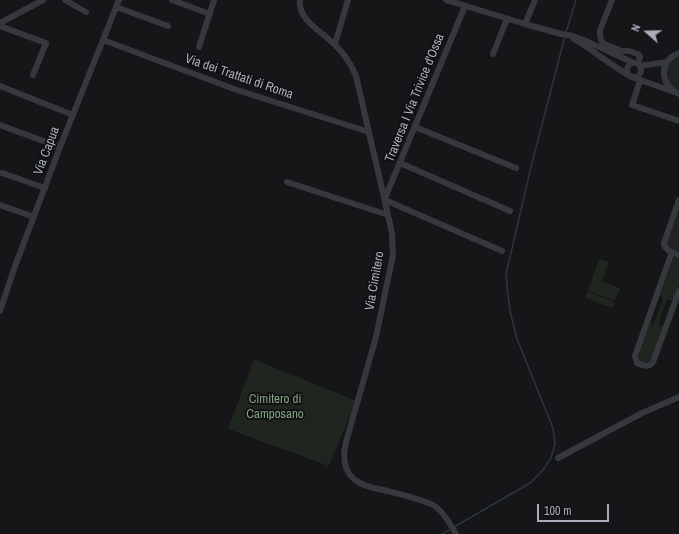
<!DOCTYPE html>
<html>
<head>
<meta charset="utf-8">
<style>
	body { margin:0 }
	#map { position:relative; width:679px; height:534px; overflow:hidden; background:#161618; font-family:"Archivo Narrow",sans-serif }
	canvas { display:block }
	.north { position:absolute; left:627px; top:12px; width:40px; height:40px; -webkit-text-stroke:3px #111113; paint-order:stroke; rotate:290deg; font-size:11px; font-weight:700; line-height:16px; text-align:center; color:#a8adb8 }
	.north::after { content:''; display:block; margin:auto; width:14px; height:18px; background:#a8adb8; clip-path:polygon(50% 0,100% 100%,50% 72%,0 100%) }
	.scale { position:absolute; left:537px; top:504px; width:72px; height:18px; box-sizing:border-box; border:2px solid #a8adb8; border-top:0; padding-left:5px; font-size:12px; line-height:14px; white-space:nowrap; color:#a8adb8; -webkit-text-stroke:3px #111113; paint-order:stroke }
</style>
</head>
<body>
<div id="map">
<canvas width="679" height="534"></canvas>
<div class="north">N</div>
<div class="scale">100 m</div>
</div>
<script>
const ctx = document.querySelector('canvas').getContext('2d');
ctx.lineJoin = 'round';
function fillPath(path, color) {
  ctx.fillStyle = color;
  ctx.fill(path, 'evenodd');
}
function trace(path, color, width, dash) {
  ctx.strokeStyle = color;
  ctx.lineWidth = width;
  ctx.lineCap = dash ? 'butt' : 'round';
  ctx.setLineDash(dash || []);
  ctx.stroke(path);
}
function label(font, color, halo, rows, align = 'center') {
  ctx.font = font + ' "Archivo Narrow",sans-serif';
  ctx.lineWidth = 4;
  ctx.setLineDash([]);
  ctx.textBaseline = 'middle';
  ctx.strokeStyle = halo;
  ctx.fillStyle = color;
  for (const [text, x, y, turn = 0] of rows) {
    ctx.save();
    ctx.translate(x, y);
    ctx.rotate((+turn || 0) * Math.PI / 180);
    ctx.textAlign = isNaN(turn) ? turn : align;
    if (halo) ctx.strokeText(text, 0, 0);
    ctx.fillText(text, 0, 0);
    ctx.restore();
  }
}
fillPath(new Path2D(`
	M 679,206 L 679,251 L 669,248 L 667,246 L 666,241 Z`), '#222225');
fillPath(new Path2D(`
	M 679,56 L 679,92 C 666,82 661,63 679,56 Z
	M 674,256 L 679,257 L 679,283 L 673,301 L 667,299 L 658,325 L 663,327 L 651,361 C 644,366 639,362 639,355 L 650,323 L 654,324 L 663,298 L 660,296 Z
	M 599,259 L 609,262 L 602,281 L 620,288 L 615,301 L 588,291 Z
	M 587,292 L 615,302 L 613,308 L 585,298 Z
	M 254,359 L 356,401 L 329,466 L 228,429 Z`), '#1e261f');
trace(new Path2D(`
	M 566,32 L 576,0
	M 454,527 L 530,483 L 543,470 L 551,458 L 555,444 L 553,428 L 517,339 L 510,311 L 507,286 L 506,274 L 531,167 L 565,36
	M 442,534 L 451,529`), '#2c353c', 1.5);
trace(new Path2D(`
	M 65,0 L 86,12
	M 172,0 L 210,14
	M 300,0 C 297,20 323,32 335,45 C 345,54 351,64 356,76 L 388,215 L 392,234 L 393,255 L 376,337 L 346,442 C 343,455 343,470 354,479 C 362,486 373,488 383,490 C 399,494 418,498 433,505 C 442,510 451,525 456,534
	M 446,0 L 525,24 L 561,34 L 573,36 L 586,41 L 634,63
	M 612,0 L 600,30 L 600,35 L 601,40 L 604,44 L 622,51 L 629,51 L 638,54 L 640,57 L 638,64
	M 116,7 L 168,26
	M 0,23 L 43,0
	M 525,24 L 535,0
	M 0,26 L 46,43 L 33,75
	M 574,39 C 593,50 610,65 630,76
	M 103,40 L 237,90 L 369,132
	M 335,44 L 348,0
	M 199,47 L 214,0
	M 679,53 C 658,60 660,86 679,94
	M 493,54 L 507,19
	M627 70a7 7 0 1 1 14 0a7 7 0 1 1-14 0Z
	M 640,66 L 667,62
	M 632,77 L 674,92
	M 640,81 L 632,105 L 679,121
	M 0,86 L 73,115
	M 0,125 L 60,147
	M 415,127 L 516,168
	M 400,163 L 510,211
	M 2,173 L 45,188
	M 287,182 L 388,215
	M 385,198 L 465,6
	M 385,200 L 502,251
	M 679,200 L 664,243 C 665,251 672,252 679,255
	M 0,205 L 34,217
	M 672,252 L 635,356 L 637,363 C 643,366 649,368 653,362 L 679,291
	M 0,311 L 14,269 L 60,147 L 119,0
	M 558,458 L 642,413 L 679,397`), '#37383d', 6);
label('13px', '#a8adb8', '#111113', [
	["Via dei Trattati di Roma",239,77,19],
	["Traversa I Via Trivice d'Ossa",415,98,-68],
	["Via Capua",47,151,-69],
	["Via Cimitero",375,281,-80]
]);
label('13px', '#7fa381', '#111113', [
	["Cimitero di",275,400],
	["Camposano",275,415]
]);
</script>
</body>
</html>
